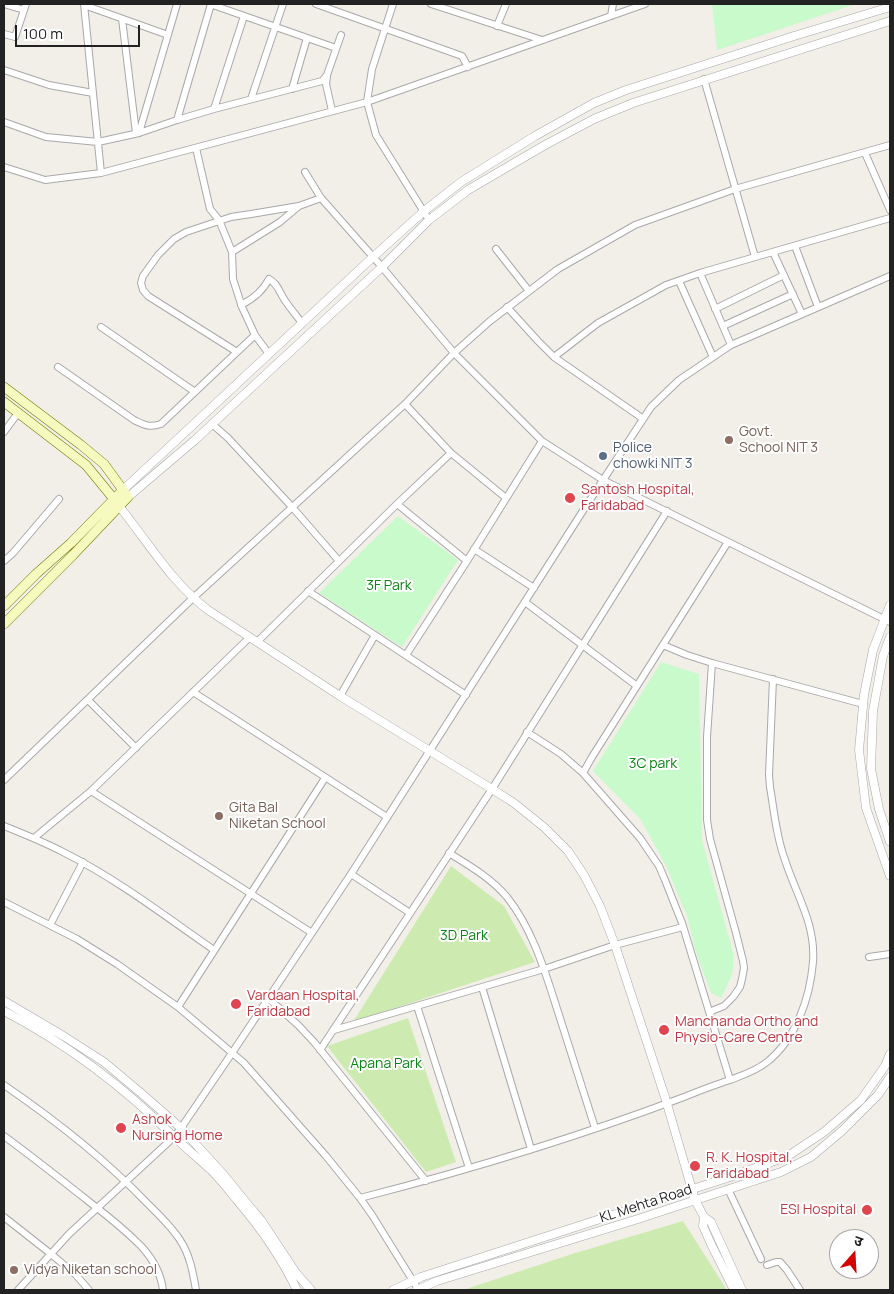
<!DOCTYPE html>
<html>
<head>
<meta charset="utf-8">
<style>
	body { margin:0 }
	#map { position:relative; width:894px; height:1294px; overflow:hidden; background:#f2efe9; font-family:Manrope,"Noto Sans Devanagari",sans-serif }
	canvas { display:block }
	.frame { position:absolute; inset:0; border:5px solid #222; pointer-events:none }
	.north { position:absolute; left:829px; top:1229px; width:50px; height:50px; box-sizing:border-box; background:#fff; border:1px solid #a7a7a7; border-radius:50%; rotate:19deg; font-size:14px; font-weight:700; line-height:20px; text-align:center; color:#222 }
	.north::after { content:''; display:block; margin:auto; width:18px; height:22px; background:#d40000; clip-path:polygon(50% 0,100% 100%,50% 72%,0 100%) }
	.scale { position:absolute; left:15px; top:25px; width:125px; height:22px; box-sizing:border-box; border:2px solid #222; border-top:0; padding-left:6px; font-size:15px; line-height:18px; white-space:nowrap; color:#222; -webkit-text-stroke:4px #fff; paint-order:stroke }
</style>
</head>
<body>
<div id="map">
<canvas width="894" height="1294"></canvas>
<div class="frame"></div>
<div class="north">उ</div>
<div class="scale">100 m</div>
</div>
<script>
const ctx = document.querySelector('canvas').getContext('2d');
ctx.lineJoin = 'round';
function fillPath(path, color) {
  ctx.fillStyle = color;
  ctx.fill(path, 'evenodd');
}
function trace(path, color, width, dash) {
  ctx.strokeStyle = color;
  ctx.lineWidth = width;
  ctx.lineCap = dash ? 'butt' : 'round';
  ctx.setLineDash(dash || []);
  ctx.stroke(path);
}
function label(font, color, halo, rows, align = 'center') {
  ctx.font = font + ' Manrope,sans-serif';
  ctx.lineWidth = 4;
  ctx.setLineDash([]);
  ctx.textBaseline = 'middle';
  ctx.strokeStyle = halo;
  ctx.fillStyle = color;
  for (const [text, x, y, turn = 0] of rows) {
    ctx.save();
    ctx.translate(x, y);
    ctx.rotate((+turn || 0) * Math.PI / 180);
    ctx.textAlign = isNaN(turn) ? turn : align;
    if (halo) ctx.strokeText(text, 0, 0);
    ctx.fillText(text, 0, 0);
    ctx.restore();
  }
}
fillPath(new Path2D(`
	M 451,866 L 504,906 L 535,962 L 353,1022 Z
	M 408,1018 L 456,1162 L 426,1172 L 327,1046 Z
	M 683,1221 L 727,1290 L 463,1290 L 572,1254 Z`), '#cdebb0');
fillPath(new Path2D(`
	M 712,4 L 856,4 L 717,50 Z
	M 398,516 L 458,560 L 402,647 L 319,593 Z
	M 661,662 L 699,674 L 702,840 L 734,956 L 732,975 L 721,998 L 711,993 L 696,952 L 687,916 L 666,866 L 641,820 L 593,771 Z`), '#c8facc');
const minor = new Path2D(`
	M 4,4 L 24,10
	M 84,4 L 101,173
	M 210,4 L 336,48
	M 316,4 L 462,56 L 468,67
	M 393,4 L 372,69 L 367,102 L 376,135 L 429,220
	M 431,4 L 542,40
	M 84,5 L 168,35
	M 611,16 L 613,4
	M 122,19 L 136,133
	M 497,26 L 506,4
	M 4,34 L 15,37 L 26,4
	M 4,70 L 49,85 L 93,93
	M 327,76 L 326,84 L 332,111
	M 704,79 L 755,257
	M 292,89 L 307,38
	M 251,99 L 283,4
	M 214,109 L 244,16
	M 177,120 L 211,4
	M 4,122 L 46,137 L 98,142 L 139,133 L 177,120 L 214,109 L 322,81 L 327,75 L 341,35
	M 139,133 L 177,4
	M 196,148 L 210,209 L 219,220 L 232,252 L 233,279 L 242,307 L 255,335 L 269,354
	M 865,153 L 890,210
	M 4,167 L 45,180 L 101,173 L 367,102 L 645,4
	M 305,172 L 321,198 L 382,267 L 454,353 L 542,441 L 603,480 L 890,622
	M 795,246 L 818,307
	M 496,249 L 529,291
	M 232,252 L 280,222 L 299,206 L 321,198
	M 773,252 L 802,314
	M 700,273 L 731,345
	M 679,281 L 713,357
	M 241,305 C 253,299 263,291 269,279 C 277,283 279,291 284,299 C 289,307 296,315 302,323
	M 507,307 L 538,341 L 554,357 L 642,418
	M 715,309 L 784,275
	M 723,326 L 793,294
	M 101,327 L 195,392
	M 237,352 L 148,296 L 143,290 L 141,283 L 143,276 L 158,255 L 174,239 L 186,232 L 231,217 L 251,214 L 299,206
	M 554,357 L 598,323 L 666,285 L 700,273 L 890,218
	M 58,367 L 134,420 C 145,425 149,428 161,424 L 255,335
	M 405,404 L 451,453 L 506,498
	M 212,424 L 228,438 L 293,508 L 339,561
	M 4,432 L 18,413
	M 397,504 L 467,561
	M 474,549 L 534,588
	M 4,561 L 13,553 L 59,499
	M 308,591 L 466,695
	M 525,602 L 637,686
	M 257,642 L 397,504 L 451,453
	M 663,645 L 687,655 L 712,663 L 863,704
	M 406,655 L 467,561 L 542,441
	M 193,692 L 387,817
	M 340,696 L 375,635
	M 88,700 L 136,748
	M 527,732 L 561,754 L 583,773 L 640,838 L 659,866 L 665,880 L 682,923 L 730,1080
	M 583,773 L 592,757 L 728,542
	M 4,780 L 193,598 L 405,404 L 454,353 L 490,321 L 558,269 L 635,225 L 735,189 L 890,145
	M 91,791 L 312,933
	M 4,826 C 24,834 44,842 63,852 C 117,879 165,916 214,950
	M 34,838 L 91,791 L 250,637
	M 449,853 C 470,866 491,878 507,897 C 534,931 546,975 559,1015 C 571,1053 583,1091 595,1128
	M 351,874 L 410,913
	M 4,902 L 77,939 L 117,964 L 178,1007 L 244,1063 L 326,1156 L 360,1198 L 372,1215 L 418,1289
	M 50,925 L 83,862
	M 869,957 L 890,954
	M 482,987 L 531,1149
	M 268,998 L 298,1025 L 314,1042 L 426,1181
	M 417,1006 L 469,1168
	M 178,1007 L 325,778
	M 709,1012 L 724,1006 L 733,997 L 740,987 L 742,979 L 744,968 L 743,961 L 736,933 L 710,839 L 707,820 L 707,737 L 712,663
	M 334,1030 L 544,969 L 615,945 L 683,927
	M 320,1050 L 492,789 L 667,511
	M 4,1085 C 55,1120 104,1158 147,1203 C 159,1215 171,1226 180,1240 C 190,1255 193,1273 196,1290
	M 4,1136 C 34,1158 63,1181 92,1204 C 109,1217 126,1231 141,1246 C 152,1258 161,1274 163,1290
	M 728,1189 L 761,1259
	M 360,1198 C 469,1170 578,1137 684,1097 C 699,1091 714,1085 730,1080 C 743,1075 756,1071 767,1062 C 796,1039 810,998 813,962 C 816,923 795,893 784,857 C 776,835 774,810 770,787 L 769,775 L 773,679
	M 4,1217 L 51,1254 L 76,1275 L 89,1290
	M 767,1265 L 776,1262 L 780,1262 L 787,1270 L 800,1290
	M 18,1290 L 69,1234 L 174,1137 L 181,1128 L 232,1053 L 351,874 L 586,506 L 651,407 L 679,380 L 731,345 L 890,276`);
const tertiary = new Path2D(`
	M 123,490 L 373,257 L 423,212 L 461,182 L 535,136 L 594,103 L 626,90 L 794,36 L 890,7
	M 128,497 L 195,440 L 278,363 L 382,267 L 429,220 L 468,190 L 545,145 L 594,119 L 633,103 L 890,21
	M 119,506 C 148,542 171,582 208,610 L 340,696 L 492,789 L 514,803 L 545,828 L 568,851 L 584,875 L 600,906 L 615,945 L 665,1097 L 695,1200 L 704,1217 L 711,1222 L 742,1290
	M 890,605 L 873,650 L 864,695 L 859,750 L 866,808 L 890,876
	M 890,637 L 883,656 L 873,711 L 871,769 L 879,809 L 890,842
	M 4,1001 L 65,1037 L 104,1062 L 141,1093 L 181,1128 L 223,1174 L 250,1207 L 261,1220 L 296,1273 L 311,1290
	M 4,1011 C 67,1044 124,1087 174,1137 C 186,1148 199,1159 211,1170 C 220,1179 228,1189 236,1199 C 260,1227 281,1257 297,1290
	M 704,1217 L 703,1226 L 711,1244 L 734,1290
	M 393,1290 L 421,1277 L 733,1176 L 788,1156 L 824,1132 L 861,1100 L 885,1066 L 890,1054
	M 417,1290 L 437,1281 L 638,1219 L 781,1172 L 811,1157 L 843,1130 L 878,1095 L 890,1077`);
const secondary = new Path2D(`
	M 4,387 L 81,445 L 104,464 L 128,497 L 73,555 L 4,624
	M 4,402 L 86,465 L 118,504
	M 4,606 L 36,574 L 71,543 L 123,490`);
trace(minor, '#a9a9a9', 8);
trace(tertiary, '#a9a9a9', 9);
trace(secondary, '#707d05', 10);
trace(minor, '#fff', 6);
trace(tertiary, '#fff', 8);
trace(secondary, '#f7fabf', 9);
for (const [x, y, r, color] of [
	[729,440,5,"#8d6e63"],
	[603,456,5,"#5c6f8a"],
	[570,498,6,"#e0444e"],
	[219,816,5,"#8d6e63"],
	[236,1004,6,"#e0444e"],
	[664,1030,6,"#e0444e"],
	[121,1128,6,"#e0444e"],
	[695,1166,6,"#e0444e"],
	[867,1210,6,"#e0444e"],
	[14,1270,5,"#8d6e63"]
]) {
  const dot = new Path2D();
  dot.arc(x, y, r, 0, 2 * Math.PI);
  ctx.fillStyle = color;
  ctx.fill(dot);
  trace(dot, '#fff', 2);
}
label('14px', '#785e54', '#fff', [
	["Govt.",739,432],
	["School NIT 3",739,448],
	["Gita Bal",229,808],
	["Niketan School",229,824],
	["Vidya Niketan school",24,1270]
], 'left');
label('14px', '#4e5e75', '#fff', [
	["Police",613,448],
	["chowki NIT 3",613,464]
], 'left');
label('14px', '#be3a42', '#fff', [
	["Santosh Hospital,",581,490],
	["Faridabad",581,506],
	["Vardaan Hospital,",247,996],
	["Faridabad",247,1012],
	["Manchanda Ortho and",675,1022],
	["Physio-Care Centre",675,1038],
	["Ashok",132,1120],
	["Nursing Home",132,1136],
	["R. K. Hospital,",706,1158],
	["Faridabad",706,1174],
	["ESI Hospital",856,1210,"right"]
], 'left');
label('14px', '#0c8416', '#fff', [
	["3F Park",389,586],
	["3C park",653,764],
	["3D Park",464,936],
	["Apana Park",386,1064]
]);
label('14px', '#222', '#fff', [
	["KL Mehta Road",646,1204,-18]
]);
</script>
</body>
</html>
